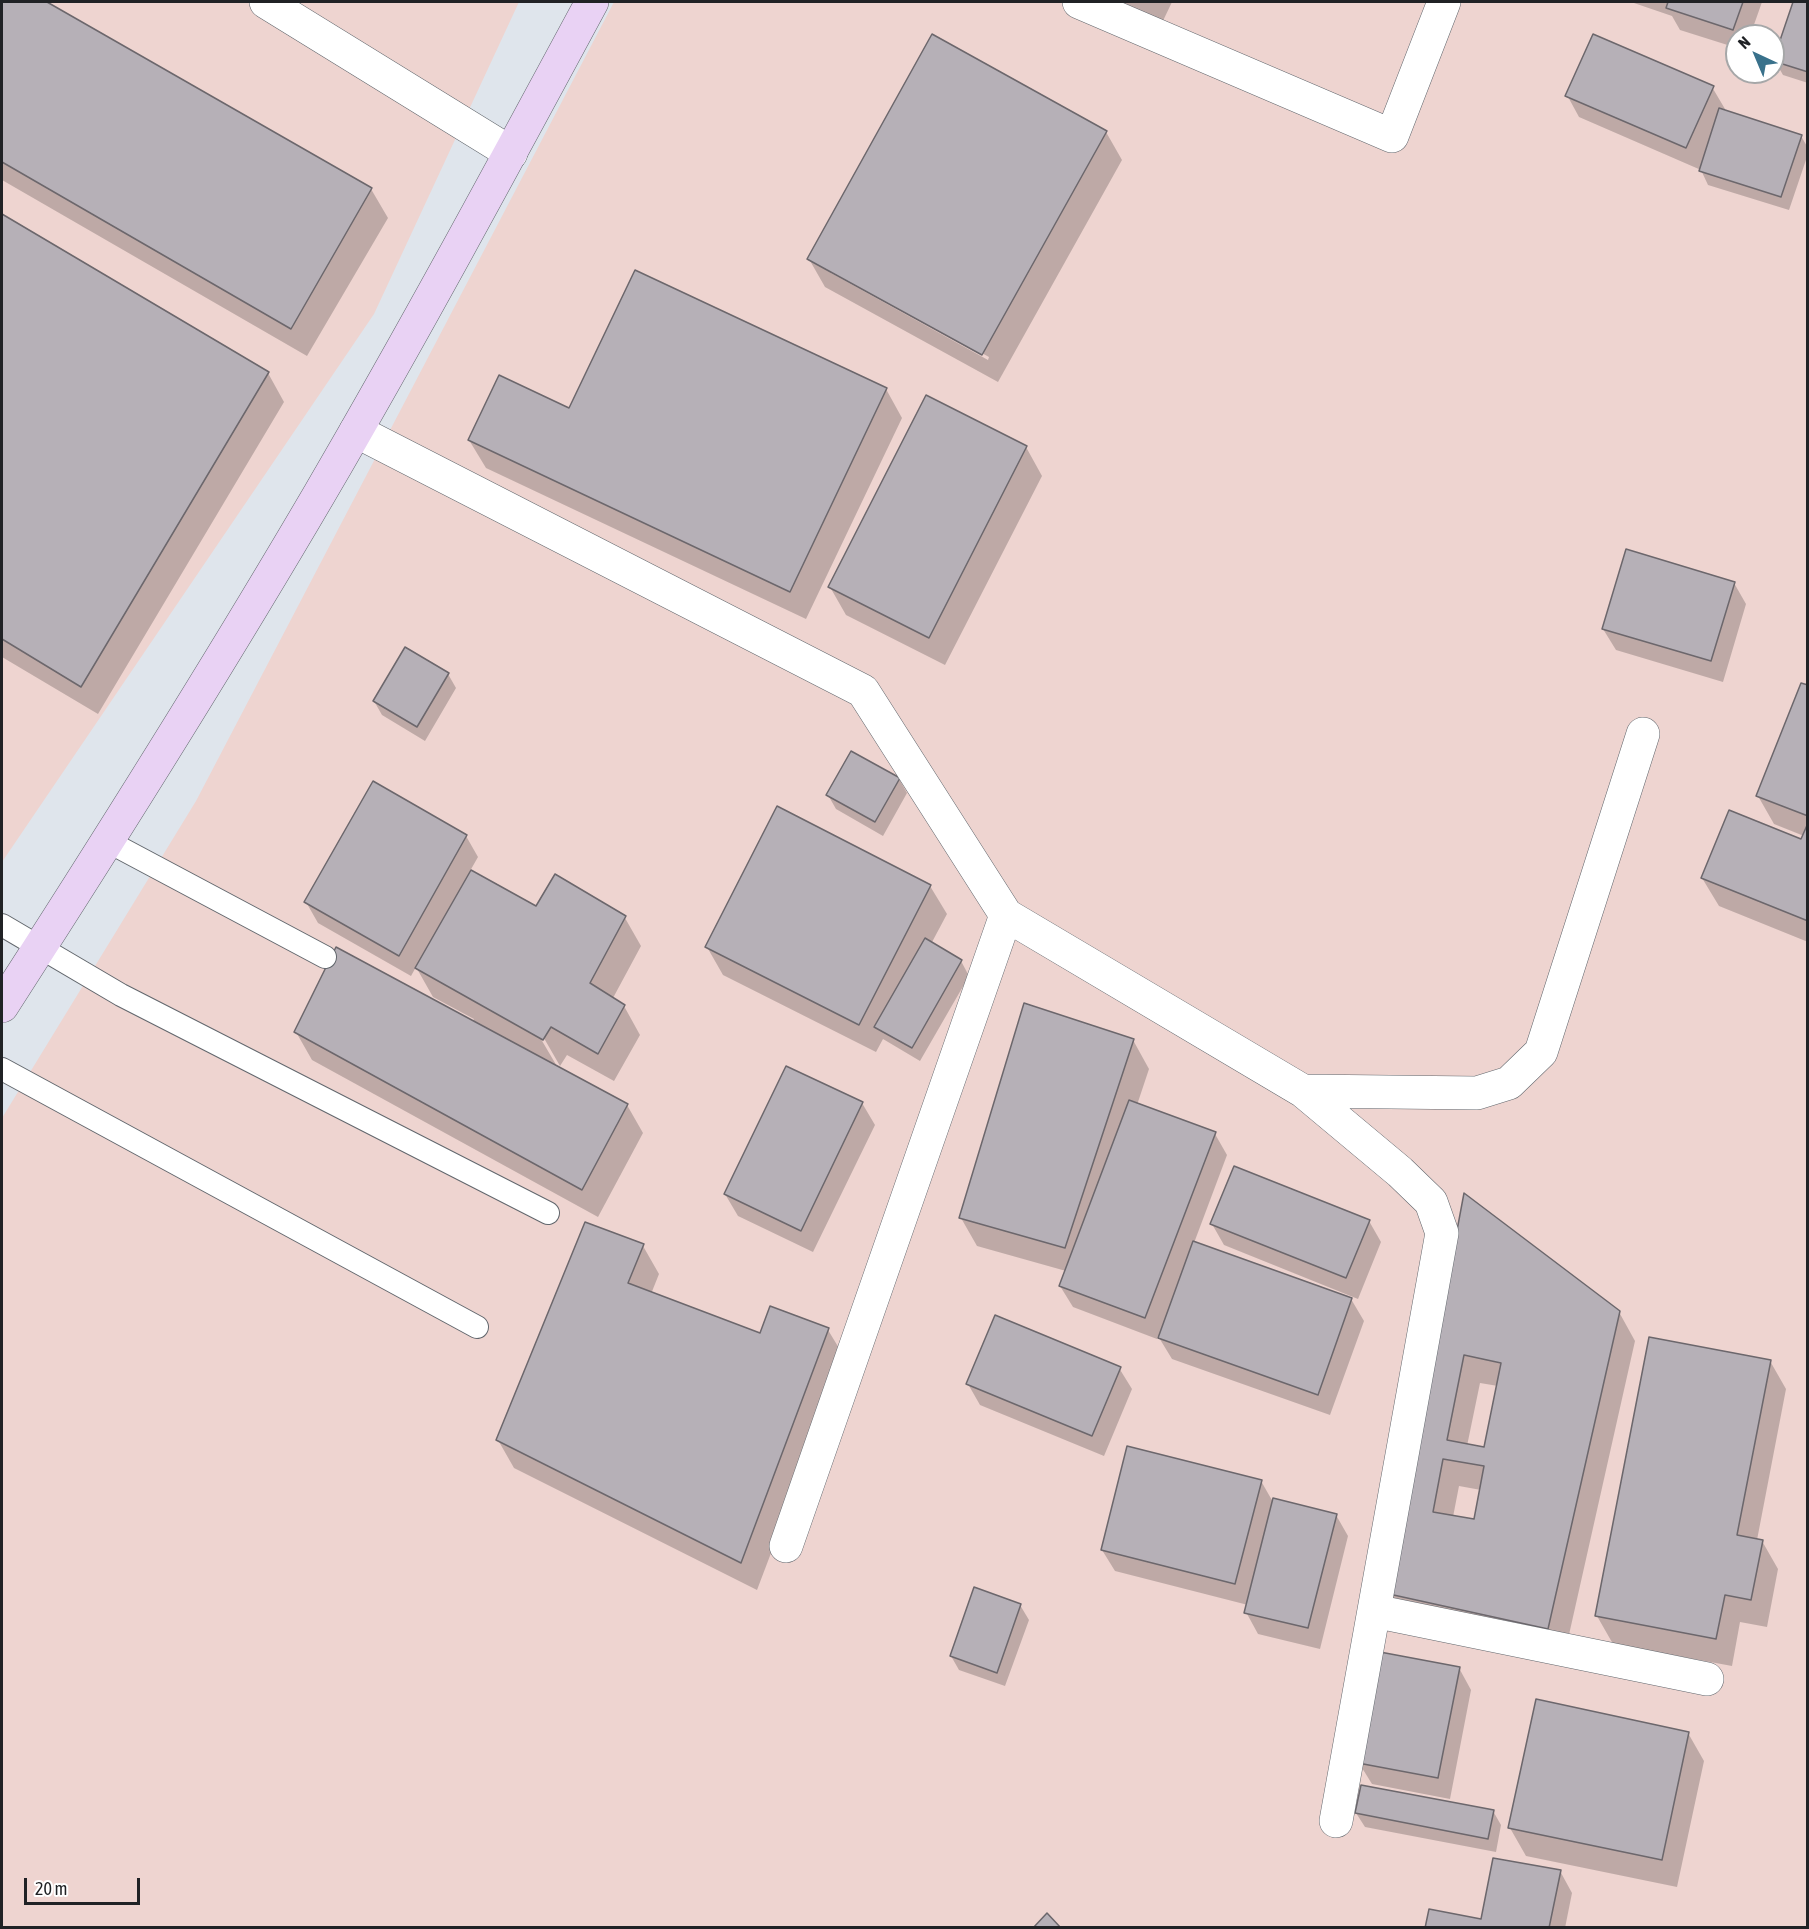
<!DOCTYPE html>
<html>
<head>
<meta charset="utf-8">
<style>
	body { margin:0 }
	#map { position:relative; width:1809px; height:1929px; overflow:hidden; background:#dfe5ec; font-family:"Asap Condensed",sans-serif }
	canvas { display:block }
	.frame { position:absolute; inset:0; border:3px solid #202225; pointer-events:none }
	.north { position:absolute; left:1725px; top:24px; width:60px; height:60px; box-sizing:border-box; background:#fff; border:2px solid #a6a7a8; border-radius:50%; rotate:316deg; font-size:16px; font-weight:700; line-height:24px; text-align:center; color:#202225 }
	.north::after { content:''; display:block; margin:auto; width:21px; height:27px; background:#39718b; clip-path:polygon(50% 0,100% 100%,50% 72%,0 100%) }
	.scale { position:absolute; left:24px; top:1878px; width:116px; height:27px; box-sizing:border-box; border:3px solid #202225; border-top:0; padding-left:8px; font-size:18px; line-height:21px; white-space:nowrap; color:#202225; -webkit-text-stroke:4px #fff; paint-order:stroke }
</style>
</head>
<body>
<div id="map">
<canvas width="1809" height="1929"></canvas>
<div class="frame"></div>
<div class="north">N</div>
<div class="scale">20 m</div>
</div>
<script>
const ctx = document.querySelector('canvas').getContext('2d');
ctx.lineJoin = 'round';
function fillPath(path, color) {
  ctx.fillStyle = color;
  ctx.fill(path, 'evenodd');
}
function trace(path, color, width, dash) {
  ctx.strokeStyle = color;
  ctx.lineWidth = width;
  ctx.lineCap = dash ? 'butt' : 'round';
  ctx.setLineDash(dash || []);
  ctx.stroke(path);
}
fillPath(new Path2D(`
	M 2,2 L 519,2 L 374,314 L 2,862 Z
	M 614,2 L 1807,2 L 1807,1927 L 2,1927 L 2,1118 L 196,801 ZM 1737,36 L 1773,36 L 1773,72 L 1737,72 Z`), '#eed4d0');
fillPath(new Path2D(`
	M 2,2 L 44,2 L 371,189 L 388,218 L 307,356 L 2,180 Z
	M 1109,2 L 1172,2 L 1161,25 Z
	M 1631,2 L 1762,2 L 1750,36 L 1737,36 L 1737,48 L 1680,30 L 1672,16 Z
	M 1794,2 L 1808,2 L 1808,83 L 1783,75 L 1775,61 Z
	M 1712,87 L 1725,109 L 1724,111 L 1801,136 L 1808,148 L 1808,154 L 1789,210 L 1708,185 L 1701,170 L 1579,117 L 1567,95 Z
	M 1106,132 L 1122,160 L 998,382 L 825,287 L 809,259 ZM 831,270 L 989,357 L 988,360 L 831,273 Z
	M 2,216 L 268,373 L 284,402 L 98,714 L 2,657 Z
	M 886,389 L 902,418 L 806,619 L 486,468 L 469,440 L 570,410 Z
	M 1026,447 L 1042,476 L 945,665 L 846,615 L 830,587 Z
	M 1734,583 L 1746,604 L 1723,682 L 1616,650 L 1603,629 Z
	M 448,674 L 456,688 L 425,741 L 382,715 L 374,701 Z
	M 1808,686 L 1808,942 L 1719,906 L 1702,878 L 1802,841 L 1804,836 L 1774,824 L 1758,796 Z
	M 899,779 L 907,793 L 883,836 L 836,809 L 828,795 Z
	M 466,836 L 478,857 L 470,871 L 537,908 L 625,918 L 641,946 L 613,998 L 624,1006 L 640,1035 L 614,1081 L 567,1055 L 560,1066 L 541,1033 L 538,1034 L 558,1068 L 627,1105 L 643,1133 L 598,1217 L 312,1060 L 296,1032 L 472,1022 L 474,1019 L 433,997 L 416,967 L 411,976 L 318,923 L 306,902 Z
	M 930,886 L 947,914 L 931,944 L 961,961 L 969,976 L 920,1061 L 883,1039 L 876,1052 L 723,975 L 707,947 Z
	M 1133,1040 L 1149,1069 L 1137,1105 L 1215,1134 L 1227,1155 L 1194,1243 L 1351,1299 L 1364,1321 L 1330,1415 L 1172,1359 L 1158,1336 L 1157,1339 L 1073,1307 L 1060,1286 L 1066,1271 L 977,1246 L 961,1218 Z
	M 862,1103 L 875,1125 L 813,1252 L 738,1216 L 725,1194 Z
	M 1465,1195 L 1619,1312 L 1635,1341 L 1564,1657 L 1407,1622 L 1390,1594 ZM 1480,1383 L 1498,1386 L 1485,1449 L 1467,1446 ZM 1459,1486 L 1481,1490 L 1475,1521 L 1453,1517 Z
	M 1369,1221 L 1381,1242 L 1358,1299 L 1224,1245 L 1212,1224 Z
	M 643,1246 L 659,1274 L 651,1294 L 760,1335 L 828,1330 L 845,1358 L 757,1590 L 514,1468 L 498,1440 Z
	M 1770,1361 L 1786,1389 L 1757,1540 L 1762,1541 L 1778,1569 L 1767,1627 L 1740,1622 L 1732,1666 L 1613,1644 L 1597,1616 Z
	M 1119,1368 L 1132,1389 L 1104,1456 L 980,1405 L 968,1384 Z
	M 1261,1481 L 1273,1502 L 1336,1515 L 1348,1536 L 1320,1649 L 1258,1634 L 1246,1612 L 1248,1605 L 1115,1571 L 1102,1550 Z
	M 1020,1605 L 1029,1620 L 1005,1686 L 959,1670 L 951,1656 Z
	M 1459,1668 L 1471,1690 L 1450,1799 L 1372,1784 L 1359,1763 Z
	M 1688,1733 L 1704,1761 L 1677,1887 L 1526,1856 L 1510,1828 Z
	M 1493,1811 L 1501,1825 L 1496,1852 L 1365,1827 L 1356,1813 Z
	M 1560,1871 L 1572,1893 L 1565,1928 L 1427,1928 L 1482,1921 Z`), '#0003');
const building = new Path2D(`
	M 2,2 L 47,2 L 372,188 L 291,329 L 2,162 Z
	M 1668,2 L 1743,2 L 1733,30 L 1666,8 Z
	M 1793,2 L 1808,2 L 1808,72 L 1773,61 Z
	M 932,34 L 1107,131 L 982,355 L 807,259 Z
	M 1593,34 L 1714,86 L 1686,148 L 1565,96 Z
	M 1719,108 L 1802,135 L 1781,197 L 1699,171 Z
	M 2,214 L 269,372 L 81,687 L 2,639 Z
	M 635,270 L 887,388 L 790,592 L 468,440 L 499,375 L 569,408 Z
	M 926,395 L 1027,446 L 929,638 L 828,587 Z
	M 1626,549 L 1735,582 L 1711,661 L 1602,629 Z
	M 405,647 L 449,673 L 417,727 L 373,701 Z
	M 1801,683 L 1808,685 L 1808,816 L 1756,796 Z
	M 851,751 L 900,778 L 875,822 L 826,795 Z
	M 373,781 L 467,835 L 399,956 L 304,902 Z
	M 777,806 L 931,885 L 859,1025 L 705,947 Z
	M 1729,810 L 1801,839 L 1808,823 L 1808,921 L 1701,878 Z
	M 471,870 L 536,906 L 555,874 L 626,916 L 590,983 L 625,1005 L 598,1054 L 551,1027 L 543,1040 L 415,968 Z
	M 925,938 L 962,960 L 912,1048 L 874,1027 Z
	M 336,947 L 628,1104 L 582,1190 L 294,1032 Z
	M 1024,1003 L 1134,1039 L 1065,1248 L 959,1218 Z
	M 786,1066 L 863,1102 L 801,1231 L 724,1194 Z
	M 1129,1100 L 1216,1132 L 1145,1318 L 1059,1286 Z
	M 1234,1166 L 1370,1220 L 1346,1278 L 1210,1224 Z
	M 1464,1193 L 1620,1311 L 1548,1629 L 1389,1594 ZM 1464,1355 L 1501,1363 L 1484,1447 L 1447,1440 ZM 1443,1459 L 1484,1466 L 1474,1519 L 1433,1512 Z
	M 585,1222 L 644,1244 L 628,1283 L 760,1333 L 770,1306 L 829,1328 L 741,1563 L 496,1440 Z
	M 1193,1241 L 1352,1298 L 1318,1395 L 1158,1338 Z
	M 995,1315 L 1121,1367 L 1092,1436 L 966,1384 Z
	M 1649,1337 L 1771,1360 L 1737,1535 L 1763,1540 L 1751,1600 L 1725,1595 L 1716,1639 L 1595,1616 Z
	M 1127,1446 L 1262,1480 L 1235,1584 L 1101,1550 Z
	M 1273,1498 L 1337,1514 L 1308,1628 L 1244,1613 Z
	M 974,1587 L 1021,1604 L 997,1673 L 950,1656 Z
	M 1380,1652 L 1460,1667 L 1438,1778 L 1358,1763 Z
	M 1536,1699 L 1689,1732 L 1662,1860 L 1508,1828 Z
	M 1361,1785 L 1494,1810 L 1488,1839 L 1355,1813 Z
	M 1493,1858 L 1561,1870 L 1549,1928 L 1425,1928 L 1429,1909 L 1481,1919 Z
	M 1047,1913 L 1061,1928 L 1033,1928 Z`);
fillPath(building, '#b6b0b7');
trace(building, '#6c676c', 1.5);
const lane = new Path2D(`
	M 109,842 L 325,957
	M 2,925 L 121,995 L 548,1213
	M 2,1069 L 477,1327`);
const street = new Path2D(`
	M 266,2 L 511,153
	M 1079,2 L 1392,136 L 1444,2
	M 356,431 L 863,691 L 1006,915 L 1303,1091 L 1400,1172 L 1431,1202 L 1442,1233 L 1336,1821
	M 1303,1091 L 1477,1093 L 1509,1083 L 1541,1052 L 1643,734
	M 786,1546 L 1006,915
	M 1374,1611 L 1707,1679`);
const secondary = new Path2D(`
	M 2,1006 C 111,837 218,667 320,493 C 414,332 503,167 592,2`);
trace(lane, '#62676d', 24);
trace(street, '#62676d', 34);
trace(secondary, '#62676d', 34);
trace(lane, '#fff', 22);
trace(street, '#fff', 33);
trace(secondary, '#e9d2f4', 33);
</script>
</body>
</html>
